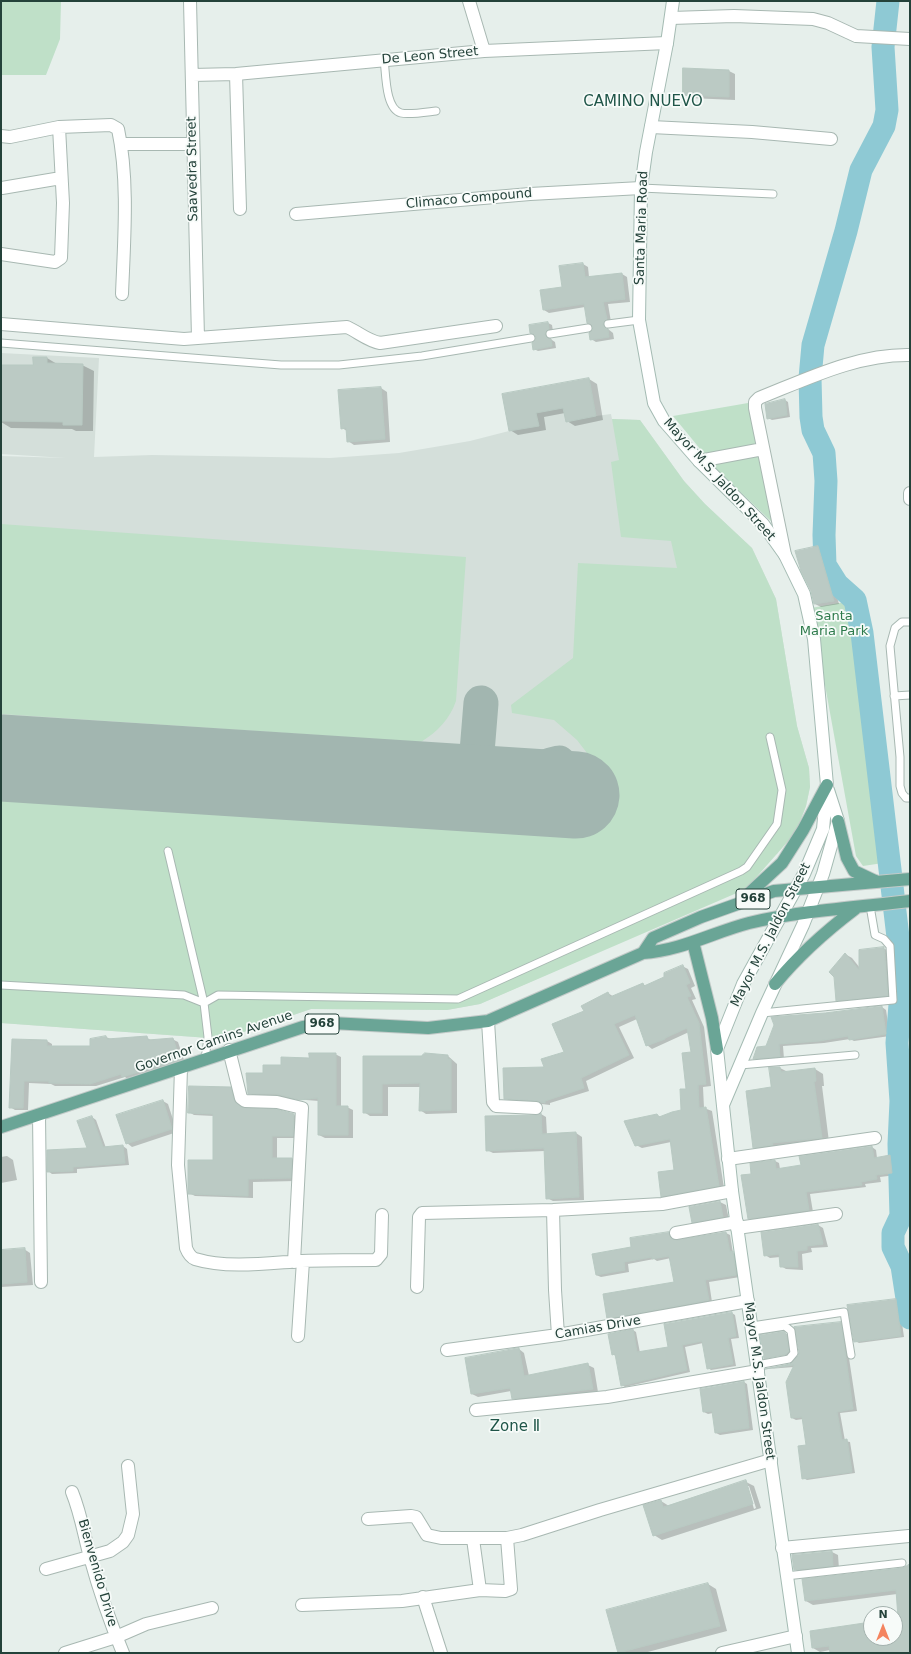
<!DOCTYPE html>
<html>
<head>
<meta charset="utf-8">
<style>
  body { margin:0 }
  #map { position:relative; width:911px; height:1654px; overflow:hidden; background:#e6efeb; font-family:"DejaVu Sans",sans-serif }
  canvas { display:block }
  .frame { position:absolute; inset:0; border:2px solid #24423a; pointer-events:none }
  .north { position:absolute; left:863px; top:1606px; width:40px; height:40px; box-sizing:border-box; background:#f7fbf9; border:1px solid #a3b1ad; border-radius:50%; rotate:0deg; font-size:11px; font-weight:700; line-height:16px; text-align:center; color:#24423a }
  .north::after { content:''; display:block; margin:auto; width:14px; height:18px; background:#f4845f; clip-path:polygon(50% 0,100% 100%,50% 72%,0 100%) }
</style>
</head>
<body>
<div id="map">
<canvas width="911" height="1654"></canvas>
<div class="frame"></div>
<div class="north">N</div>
</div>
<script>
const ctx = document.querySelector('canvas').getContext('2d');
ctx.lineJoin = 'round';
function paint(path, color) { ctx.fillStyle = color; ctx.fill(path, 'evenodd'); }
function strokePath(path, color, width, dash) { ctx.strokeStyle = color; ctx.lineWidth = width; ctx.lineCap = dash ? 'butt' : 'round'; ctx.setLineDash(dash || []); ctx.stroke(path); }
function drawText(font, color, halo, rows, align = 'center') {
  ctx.font = font + ' "DejaVu Sans",sans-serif'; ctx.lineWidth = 3.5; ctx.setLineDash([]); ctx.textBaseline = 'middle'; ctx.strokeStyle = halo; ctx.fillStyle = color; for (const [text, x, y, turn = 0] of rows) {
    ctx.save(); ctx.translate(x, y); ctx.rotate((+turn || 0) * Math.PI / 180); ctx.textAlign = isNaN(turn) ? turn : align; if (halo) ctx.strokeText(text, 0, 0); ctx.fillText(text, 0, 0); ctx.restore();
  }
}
paint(new Path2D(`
  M1,353l98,5 -5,99 58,-2 178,3 69,-5 71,-12 39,-10 -7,-37 87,-16 7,38 15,-2 1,5 28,1 44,61 21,23 47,44 24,51 21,127 12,42 1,19 -4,19 -7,18 -22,30 -101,64 -196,86 -33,6 -136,-1 -88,30 -222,-16v-567l65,2 -65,-4z`), '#d4dfda');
paint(new Path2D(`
  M1,1h60l-1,38 -14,36h-45z
  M748,403l11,43 -53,10 -33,-40z
  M612,419l28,1 44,61 21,23 47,44 24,51 21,127 12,42 1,19 -4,19 -7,18 -9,15 -44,50 -266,115 -33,6 -136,-1 -88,30 -222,-16v-227l578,37 8,-80 -10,-13 -23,-20 -42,-7 -1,-8 62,-47 5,-95 99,5 -6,-27 -50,-4 -10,-75 8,-2z
  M761,454l13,70 -64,-61z
  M1,524l465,33 -10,144c-6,18 -19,31 -35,41l-420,-28z
  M851,601l32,262 -20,3 -7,-10 -45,-248z`), '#bfe0c8');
paint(new Path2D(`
  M729,71l6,3v26l-45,-2 -6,-4z
  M583,264l5,3 1,10 33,-3 5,3 3,25 -22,2 3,18 -3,7 5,4 1,6 -18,3 -5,-3 3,-13 -9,-19 -36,6 -5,-3z
  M548,323l4,2 1,6 -4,3v4l6,4 1,6 -18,3 -4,-2 3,-11 -7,-12z
  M34,358h13l10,6 25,1 12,6 -1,60h-17l-4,-2 -61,-1 -10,-6v-56h33z
  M589,379l8,5 6,36 -28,6 -8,-5 -2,-8 -21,4 2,13 -28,5 -8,-5 -6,-35z
  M381,388l6,4 3,50 -36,3 -6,-4 -1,-10 -5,-3 -3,-37z
  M785,400l3,2 2,15 -18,3 -4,-2z
  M818,548l6,3 15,53 -18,3 -6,-3 -3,-13z
  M885,949l8,5 2,46 -50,5 -8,-5 8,-46 7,4 8,10v-18z
  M682,966l6,3 7,17 -4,2 5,11 -4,1 12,27 7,59 -8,1 1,21 8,3 12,77 -57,11 -5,-3 13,-25 -4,-29 -29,6 -6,-3 21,-30 4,2 21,-6 11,-58 -4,-21 -37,17 -5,-4 -10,-26 -18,8 15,31 -48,23 3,10 -39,12v2l-41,-5 -5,-3 61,-44 21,-41 22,-19 6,4 29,-13 3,2 19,-8z
  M882,1007l4,3 4,26 -36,5 -4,-2 -26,4 -41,3 1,13 -26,2 -4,-3 12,-11 59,-33z
  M106,1037l5,2 35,-2 6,4 20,-2 6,3 7,21 -56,17 -4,-3 -29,9h-41l-4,-2 -22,-1 -1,27h-13l-5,-3 3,-67 34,1 5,3v3h39z
  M335,1054l6,3v50h6l6,3v28h-28l-6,-3v-34l-65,-5 -5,-3 15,-19 18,-8z
  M448,1056l9,8v49l-31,1 -6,-4 1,-23h-33v29h-18l-6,-4v-55z
  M770,1068h10l8,4 27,-3 8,5 1,12h-2l7,56 -67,10 -8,-5 18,-59z
  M230,1088l6,3 3,13 4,4 51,7 5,3 -1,20h-21v21h15l5,3 -1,19 -43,1v16l-58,-2 -6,-3 25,-32v-45l-20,-1 -5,-3z
  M163,1101l5,3 9,28 -45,15 -5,-4z
  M541,1114l5,3 1,18 29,-2 6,4 2,63 -31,1 -6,-3 -2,-47 -52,2 -6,-3z
  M92,1117l4,3 10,28 17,-2 4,3 2,16 -52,4v4l-25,1 -4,-3 40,-22z
  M872,1147l4,3 1,8 12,-2 5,3 2,16 -16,2 1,5 -16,2 1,3 -56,7 3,18 -59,9 -5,-3 4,-44 22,-13 4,2 1,6 22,-3z
  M7,1156l6,4 4,20 -16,3v-26z
  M720,1202l6,3 3,15 -31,5 -5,-3 -3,-15z
  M818,1225l5,3 5,19 -17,1 1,4 -10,2 1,16 -17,-1 -5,-3 -1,-9 -10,1 -5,-3z
  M669,1233l8,8 49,-8 4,2 3,18 4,2 3,22 -31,5 3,20 -100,18 -4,-2 67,-35 -4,-25 -14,3 -3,-2 -26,5 1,8 -28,5 -5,-2 37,-28z
  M24,1249l6,4 3,32 -32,2v-36z
  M896,1300l3,2 5,35 -45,6 -4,-2z
  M732,1313l3,2 4,23 -8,1 5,27 -25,4 -3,-2 -5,-25 -18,4 5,25 -65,15 -3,-2 -6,-29 -4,-2 21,-24 3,2 4,21 29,-6z
  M840,1323l4,2 13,86 -17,2 5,28 5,1 5,31 -48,7 -4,-2 4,-32 -4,-27 -7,1 -4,-2 2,-51 -26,2 23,-4z
  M785,1333l3,2 2,17 -2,3 -23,3z
  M519,1349l5,4 5,23 59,-11 6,3 4,24 -79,10 -6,-4 -2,-7 -33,6 -6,-3 -6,-35z
  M744,1382l3,2 6,46 -33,5 -4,-2 -3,-20 -5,1 -4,-2z
  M746,1482l8,4 7,22 -99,32 -8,-5 7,-34 8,5zM747,1486h2l7,22 -2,1z
  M832,1552l6,3 1,14 -39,4 -5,-4z
  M910,1565v88h-79l-1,-3 -10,2 -7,-4 58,-25v15h24v-18l5,-1 -3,-25 -84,11 -7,-4z
  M708,1584l8,5 11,42 -83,22h-25l-12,-42z`), '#0003');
strokePath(new Path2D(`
  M888,1l-5,46 4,63 -3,16 -23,44 -15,61 -33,114 -3,33 1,39 2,13 11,23 2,28 -2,54 1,30 12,19 18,16 7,33 38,321 2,25 -5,64 4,58 -2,43 2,72 -8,17v14l9,19 8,52`), '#8ec9d4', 23);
strokePath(new Path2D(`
  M474,789l7,-86
  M484,789l67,-24 8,-2c12,12 4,44 -12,50 -4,1 -9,2 -13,2l-33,-25`), '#a2b6b0', 35);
strokePath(new Path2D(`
  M1,758l575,37`), '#a2b6b0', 87);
const building = new Path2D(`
  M683,68l46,2v27l-46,-2z
  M583,263l2,14 37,-4 3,26 -22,3 4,17 -4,6 5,4 1,8 -19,3 -1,-7 3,-3 1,-3 -6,-4 -3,-19 -41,6 -3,-20 22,-3 -3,-21z
  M548,322l1,7 -3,3 -1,3 6,4 1,7 -19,4 -1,-7 4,-5 -1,-3 -5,-2 -1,-8z
  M33,357h14v6l36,1 -1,61h-19v-3l-62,-1v-56h32z
  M589,378l7,38 -30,6 -3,-14 -27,5 3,13 -30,5 -7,-37z
  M381,387l4,52 -38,3 -1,-14 -5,1 -3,-39z
  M785,399l2,16 -20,4 -2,-15z
  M818,546l16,55 -20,3 -3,-13 -10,-20 -6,-20z
  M884,947l4,49 -52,5 -2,-24 -5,-5 16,-19 14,17v-20z
  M683,965l7,18 -4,2 5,11 -4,1 12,26 7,61 -8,1 1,23 7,-1 13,79 -58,11 -3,-25 16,-2 -4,-31 -35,7 -11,-25 33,-7 2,3 13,-5 9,-2 -1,-21h6l-4,-36 9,-1 -4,-24 -22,10v1l-19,7 -11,-31 -21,9 15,31 -48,23 3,10 -39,13v2l-9,-2 -32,-2 -1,-31 41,-1 -3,-8 23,-7 -12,-28 32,-13 -3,-5 27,-14 2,5 33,-14 1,3 20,-9v-4z
  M882,1006l4,28 -37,6 -1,-4 -29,5 -40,3 1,13 -27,2 4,-12 9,-1 8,-21 -3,-8 54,-4z
  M106,1036l1,3 40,-3 1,4 25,-2 7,22 -58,17 -1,-3 -31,10 -41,-1v-2h-25l-1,27h-14l3,-69 35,1v6h43v-7z
  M309,1053h27v53h12v29h-30v-37l-19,2 -22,-6h-29l-2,-21h17v-8h18v-8l28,1z
  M425,1053l23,2v4h3v51l-32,1 1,-28 -38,1v29h-19v-57h58z
  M769,1067h11l1,5 34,-4 1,13 -2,1 8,56 -50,5 1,2 -20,3 -7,-57 25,-4z
  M189,1086l42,1 3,13 7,7 35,2 18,5 -1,22h-21v22h20l-1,20 -43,1v17l-60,-2v-34h25v-46l-25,-1z
  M163,1100l9,29 -46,15 -10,-29z
  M541,1113l1,21 34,-2 3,65 -33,2 -2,-51 -58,3 -1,-35 51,-1z
  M92,1116l11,31 20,-2 2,18 -52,4v4l-26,1v-22l40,-2 -10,-27z
  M872,1146l2,12 16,-3 2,18 -16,2 1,4 -16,3 1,3 -56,7 3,18 -61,9 -7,-44 10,-1 -1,-11 25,-3 1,9 25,-4 -2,-9z
  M720,1201l3,16 -31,6 -3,-16z
  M818,1224l5,20 -16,2v4l-10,1 1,16h-18l-1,-13 -15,2 -3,-24z
  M669,1232l2,6 6,2 49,-8 4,20 3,-1 3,24 -31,5 4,20 -102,19 -4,-25 71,-12 -5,-26 -17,3v-2l-28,5 1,8 -29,5 -4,-21 39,-7 -1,-9z
  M25,1248l2,34 -26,2v-34z
  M896,1299l5,37 -47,6 -7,-37z
  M732,1312l4,24 -8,2 5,26 -26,5 -5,-28 -20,4 5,25 -66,16 -6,-32 -3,1 -4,-21 25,-5 4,23 31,-5 -4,-23z
  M841,1322l12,87 -16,3 5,28 5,-1 5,33 -50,7 -4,-33 8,-1 -4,-28 -11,1 -5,-36 8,-17 -29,4 25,-5 8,-8 1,-4 -5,-25z
  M784,1331l2,3 3,17 -3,3 -22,5 -4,-24z
  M519,1348l5,28 64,-13 5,26 -81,10 -2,-11 -39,6 -6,-36z
  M744,1381l5,47 -34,5 -3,-22 -9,1 -3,-23z
  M746,1480l7,24 -100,32 -10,-31 18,-5 2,7z
  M832,1551l1,15 -39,4 -2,-15z
  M910,1564v89h-80l-1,-7 -17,2 -2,-17 61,-9v16h24v-19l3,-1 -2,-28 -91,11 -3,-22 101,-11z
  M708,1583l12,43 -102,27 -12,-43z`);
paint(building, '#bbcac4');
strokePath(building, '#b8c9c2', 1);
const service = new Path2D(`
  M384,59c2,14 1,50 17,54 8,2 26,-1 35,-2
  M641,188l132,6
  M608,324l31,-4
  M550,334l38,-6
  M1,343l280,22h58l83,-9 109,-18
  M910,622h-8l-7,6 -5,18 10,111v29l2,7 4,5h4
  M894,696l16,-1
  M168,851l36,152 14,-8 240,4 283,-128 6,-4 30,-43 5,-34 -12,-53
  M1,985l183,10 20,8 4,34 -3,22
  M762,1013l131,-13 -3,-54 -6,-7 -9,-4 -5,-29
  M740,1065l115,-10
  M752,1326l92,-14 7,43
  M753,1331l32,-5 6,5 3,22 -5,6 -32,6
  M786,1576l116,-13`);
const minor = new Path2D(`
  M190,1l8,337
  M469,1l15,50
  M671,18l63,-2 79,3 15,4 28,13 54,3
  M236,74l4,135
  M192,75l44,-1 248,-23 183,-8
  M651,127l101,5 79,7
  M1,136l9,1 49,-10 52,-2 7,4c11,51 6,113 4,165
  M122,144h70
  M2,188l59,-10
  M296,214l234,-20 111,-6
  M1,254l54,8 6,-4 2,-55 -4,-76
  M1,324l183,15 163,-12c11,5 21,14 33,16l116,-17
  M699,461l64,-12
  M910,493v6
  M785,555l-30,-147v-6l4,-4c48,-19 98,-44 151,-43
  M488,1021l5,81 3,4 40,2
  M229,1050l12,48 4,3 32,1 25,6 -8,154
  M181,1068l-3,97 8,83c2,5 4,9 9,11 33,10 74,4 107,2 25,-1 49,-1 74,-1l5,-6 1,-39
  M39,1115l2,167
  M728,1159l147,-21
  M553,1210l2,80 3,45
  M737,1228l99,-14
  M676,1233l61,-11
  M417,1287l2,-70 3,-4 131,-3 109,-6 70,-13
  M298,1336l5,-75
  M447,1350l111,-15 190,-34
  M476,1410l131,-13 151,-26
  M72,1492c9,22 12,43 18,65 9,33 20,65 33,96
  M368,1519l43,-3 5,1 11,18 14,3h66
  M473,1539l7,51
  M782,1548l127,-12
  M46,1569l64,-18 13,-9 5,-7 5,-21 -5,-48
  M423,1597l18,56
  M302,1605l100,-4 78,-11 25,1 6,-2 -4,-51 15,-3 78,-25 171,-50
  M65,1653l51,-16 30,-13 66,-16
  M722,1653l74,-17`);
const secondary = new Path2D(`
  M673,1l-6,42 -21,109 -5,36 -2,132 15,83 10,18 35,40 64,63 22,31 19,39 10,45 13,146 -4,44 -19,45 -61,110 -26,65 15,142 66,462
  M723,1105l39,-92 41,-88 20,-51 15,-53 -10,-31`);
const primary = new Path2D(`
  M838,821l9,37 7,13 21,10
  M742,900l40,-37 21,-33 24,-45
  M693,942l19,76 5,31
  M643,953l10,-15 48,-21 73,-26 136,-12
  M775,984c23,-28 51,-53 80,-75
  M1,1127l302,-100 28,-4 97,5 60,-7 155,-68c37,-2 71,-21 106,-30 50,-12 110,-16 161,-22`);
strokePath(service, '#a8b8b2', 9);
strokePath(minor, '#a8b8b2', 14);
strokePath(secondary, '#a4bbb3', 14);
strokePath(primary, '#c2cac8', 14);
strokePath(service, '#fff', 7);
strokePath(minor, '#fff', 12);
strokePath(secondary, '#fff', 12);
strokePath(primary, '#6aa596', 12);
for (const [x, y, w] of [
  [753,899,34],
  [322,1024,34]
]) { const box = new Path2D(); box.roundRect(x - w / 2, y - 10, w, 20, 3); ctx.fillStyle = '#f7fbf9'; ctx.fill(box); strokePath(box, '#24423a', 1); }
drawText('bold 12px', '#24423a', null, [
  ["968",753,899],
  ["968",322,1024]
]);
drawText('13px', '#24423a', '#f7fbf9', [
  ["De Leon Street",430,56,-5],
  ["Saavedra Street",193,169,-91],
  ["Climaco Compound",469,199,-5],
  ["Santa Maria Road",642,228,-88],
  ["Mayor M.S. Jaldon Street",719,480,48],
  ["Mayor M.S. Jaldon Street",771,935,-63],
  ["Governor Camins Avenue",214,1042,-19],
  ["Camias Drive",598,1328,-10],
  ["Mayor M.S. Jaldon Street",759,1381,82],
  ["Bienvenido Drive",97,1573,74]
]);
drawText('13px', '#2d7a4b', '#f7fbf9', [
  ["Santa",834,617],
  ["Maria Park",834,632]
]);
drawText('15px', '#1f5548', '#f7fbf9', [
  ["CAMINO NUEVO",643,102],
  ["Zone Ⅱ",515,1427]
]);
</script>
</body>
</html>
